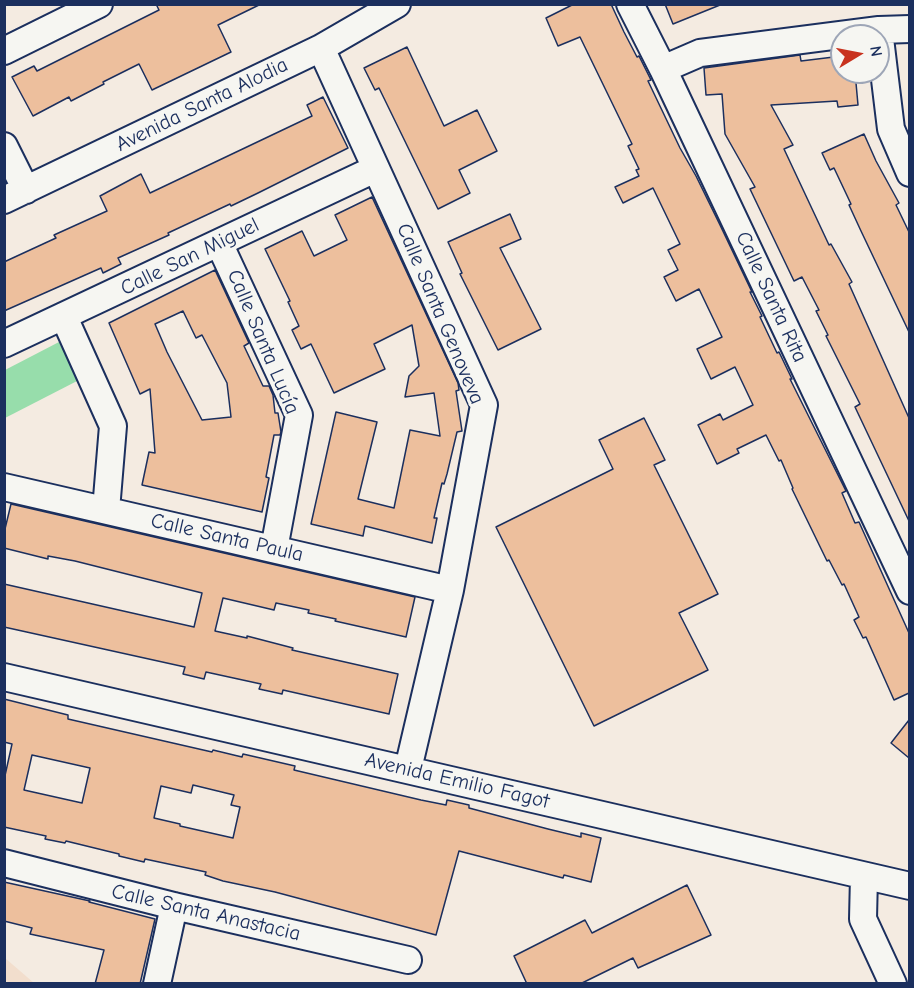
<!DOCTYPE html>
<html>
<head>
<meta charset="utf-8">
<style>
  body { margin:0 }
  #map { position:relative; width:914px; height:988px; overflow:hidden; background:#f4ebe1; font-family:"Comic Neue",sans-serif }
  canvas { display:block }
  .frame { position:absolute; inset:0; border:6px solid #1b2f5e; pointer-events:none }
  .north { position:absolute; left:830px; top:24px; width:60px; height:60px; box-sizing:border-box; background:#f6f6f2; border:2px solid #9ea6b7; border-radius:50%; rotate:80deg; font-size:16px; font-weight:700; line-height:24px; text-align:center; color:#1b2f5e }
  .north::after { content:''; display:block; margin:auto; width:21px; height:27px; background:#c8321e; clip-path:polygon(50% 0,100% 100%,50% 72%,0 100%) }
</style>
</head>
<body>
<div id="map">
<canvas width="914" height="988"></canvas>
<div class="frame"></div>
<div class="north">N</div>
</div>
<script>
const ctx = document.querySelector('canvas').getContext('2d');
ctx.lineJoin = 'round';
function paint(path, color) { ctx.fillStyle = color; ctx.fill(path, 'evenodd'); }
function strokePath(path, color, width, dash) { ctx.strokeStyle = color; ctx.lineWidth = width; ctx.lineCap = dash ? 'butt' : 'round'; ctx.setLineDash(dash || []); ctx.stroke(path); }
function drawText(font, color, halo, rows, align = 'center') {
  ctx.font = font + ' "Comic Neue",sans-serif'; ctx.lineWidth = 6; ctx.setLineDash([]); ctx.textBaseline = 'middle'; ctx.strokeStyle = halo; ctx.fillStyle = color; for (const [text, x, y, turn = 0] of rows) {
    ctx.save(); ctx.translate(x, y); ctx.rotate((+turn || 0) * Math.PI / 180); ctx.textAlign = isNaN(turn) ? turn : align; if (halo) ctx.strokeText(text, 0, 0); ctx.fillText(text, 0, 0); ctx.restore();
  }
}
paint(new Path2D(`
  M4,958h1l29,25h-29z`), '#f2decd');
paint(new Path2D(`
  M59,342l20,38 -74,38v-48z`), '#97ddab');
const building = new Path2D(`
  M156,4h105l-43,21 13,27 -79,38 -13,-26 -36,18 1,2 -33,17 -2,-4 -36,19 -21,-39 22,-11 3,5 122,-61z
  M574,4h37l13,28 13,25 2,-1 12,24 -3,1 32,67 16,28 24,49 32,67h-2l12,24 -2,1 17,36 2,-1 13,27h-2l56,112 -4,2 13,30 4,-1 50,111v60l-15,7 -28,-63 -3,1 -9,-18 5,-3 -15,-33 -2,1 -13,-25 -2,1 -35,-72 1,-1 -12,-28 -2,1 -13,-26 -29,14 2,4 -22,11 -19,-39 22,-11 3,6 30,-15 -18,-38 -24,12 -14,-30 25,-12 -23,-48 -23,12 -12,-24 14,-7 -10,-20 12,-6 -27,-56 -30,15 -8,-16 24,-11 -3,-6 3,-1 -11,-23 4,-2 -52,-107 -22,9 -12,-28z
  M665,4h55v1l-47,19z
  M407,47l37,79 33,-16 20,41 -38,19 11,23 -32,16 -59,-121 -4,2 -11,-22z
  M800,55l1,6 41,-5v16h13l3,33 -20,2 -1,-6 -66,4 22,40 -9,4 45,96 2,-1 21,38 -3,2 60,134v103l-54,-114 5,-3 -34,-68 2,-1 -12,-24 3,-1 -17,-33 -8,4 -44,-92 5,-2 -30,-53 -3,-40 -16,1 -2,-27z
  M323,97l25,51 -90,45 -27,13 -1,-2 -62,29 1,2 -51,23 3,6 -18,9 -2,-5 -97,43v-49l52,-24 -2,-3 53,-24 -7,-15 41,-22 9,19 162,-77 -5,-11z
  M864,134l12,27 23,42 -3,2 13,27v100l-48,-101 -12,-26 2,-1 -17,-36 -4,2 -8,-17z
  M372,197l86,186 1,7 -3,1 6,40 -5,1 -10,42 -3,10 -2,-1 -8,35h3l-5,25 -67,-17 -2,10 -52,-12 25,-112 41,10 -19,77 36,9 16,-78 30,6 -6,-43 -29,4 4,-21 10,-10 -7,-41 -38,19 11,25 -51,24 -23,-49 -10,5 -9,-19 7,-4 -11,-24 2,-1 -25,-52 37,-18 12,25 33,-16 -12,-25z
  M510,214l11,25 -21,9 41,81 -43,21 -38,-76 2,-1 -14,-31z
  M215,270l34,73 -5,3 19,40h6l4,9 2,18h3l3,19 -1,3h-6l-8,42 3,1 -7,34 -120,-27 7,-33 6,1 -5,-64 -10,5 -31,-71zM183,311l13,27 6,-3 25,48 4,34 -29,3 -35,-68 -12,-28z
  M644,418l21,42 -11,5 64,129 -39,19 29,57 -114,56 -98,-199 117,-58 -14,-29z
  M11,504l404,93 -9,40 -71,-16 1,-2 -28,-6 1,-3 -33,-7 -2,7 -51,-12 -8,33 32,7v-2l46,12 -1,2 106,24 -9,40 -106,-24 -1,4 -23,-5 2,-5 -55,-12 -2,7 -21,-5 2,-7 -181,-40v-43l190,43 8,-34 -127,-32 -27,-5v3l-44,-11v-15z
  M4,699l64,16v4l144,33 1,-2 29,7 1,-3 52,12 -1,4 127,30 25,5 1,-5 22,5v3l79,21 33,8v-4l20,5 -10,44 -27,-7 -1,3 -104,-27 -23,84 -161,-43 -52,-11 -18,-6 1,-3 -61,-13 -1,3 -25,-6v-2l-53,-13 -1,2 -20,-4 1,-3 -42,-9v-47l8,-36 -8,-2zM32,755l58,13 -8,35 -58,-13zM193,785l41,10 -3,10 9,2 -7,31 -53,-12v-2l-26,-6 7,-32 30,7z
  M909,720v38l-18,-15z
  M4,882l86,19 -1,1 66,17 -15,65h-45l9,-34 -74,-16 2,-6 -28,-7z
  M687,885l24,50 -73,33 -5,-10 -53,26h-53l-13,-28 71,-36 7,13z`);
paint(building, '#edbf9d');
strokePath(building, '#1b2f5e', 1.5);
const minor = new Path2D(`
  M630,4l33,65 247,522
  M879,30l12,99 19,44
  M321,48l163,357 -34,185 -42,179
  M4,51l95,-47
  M663,69l37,-16 179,-23 31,-1
  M4,146l22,44
  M4,200l317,-152 76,-44
  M219,243l80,172 -25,134
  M64,317l49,109 -7,84
  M4,344l371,-175
  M4,487l446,103
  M4,677l906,209
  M4,863l170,43 234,54
  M864,876l-1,43 30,65
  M157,984l17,-78`);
strokePath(minor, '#1b2f5e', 30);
strokePath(minor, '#f6f6f2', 26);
drawText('21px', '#1b2f5e', '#f6f6f2', [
  ["Avenida Santa Alodia",202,105,-26],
  ["Calle San Miguel",190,257,-26],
  ["Calle Santa Rita",771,297,65],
  ["Calle Santa Genoveva",440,314,67],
  ["Calle Santa Lucía",263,342,67],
  ["Calle Santa Paula",227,538,13],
  ["Avenida Emilio Fagot",457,781,13],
  ["Calle Santa Anastacia",206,913,13]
]);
</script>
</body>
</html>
